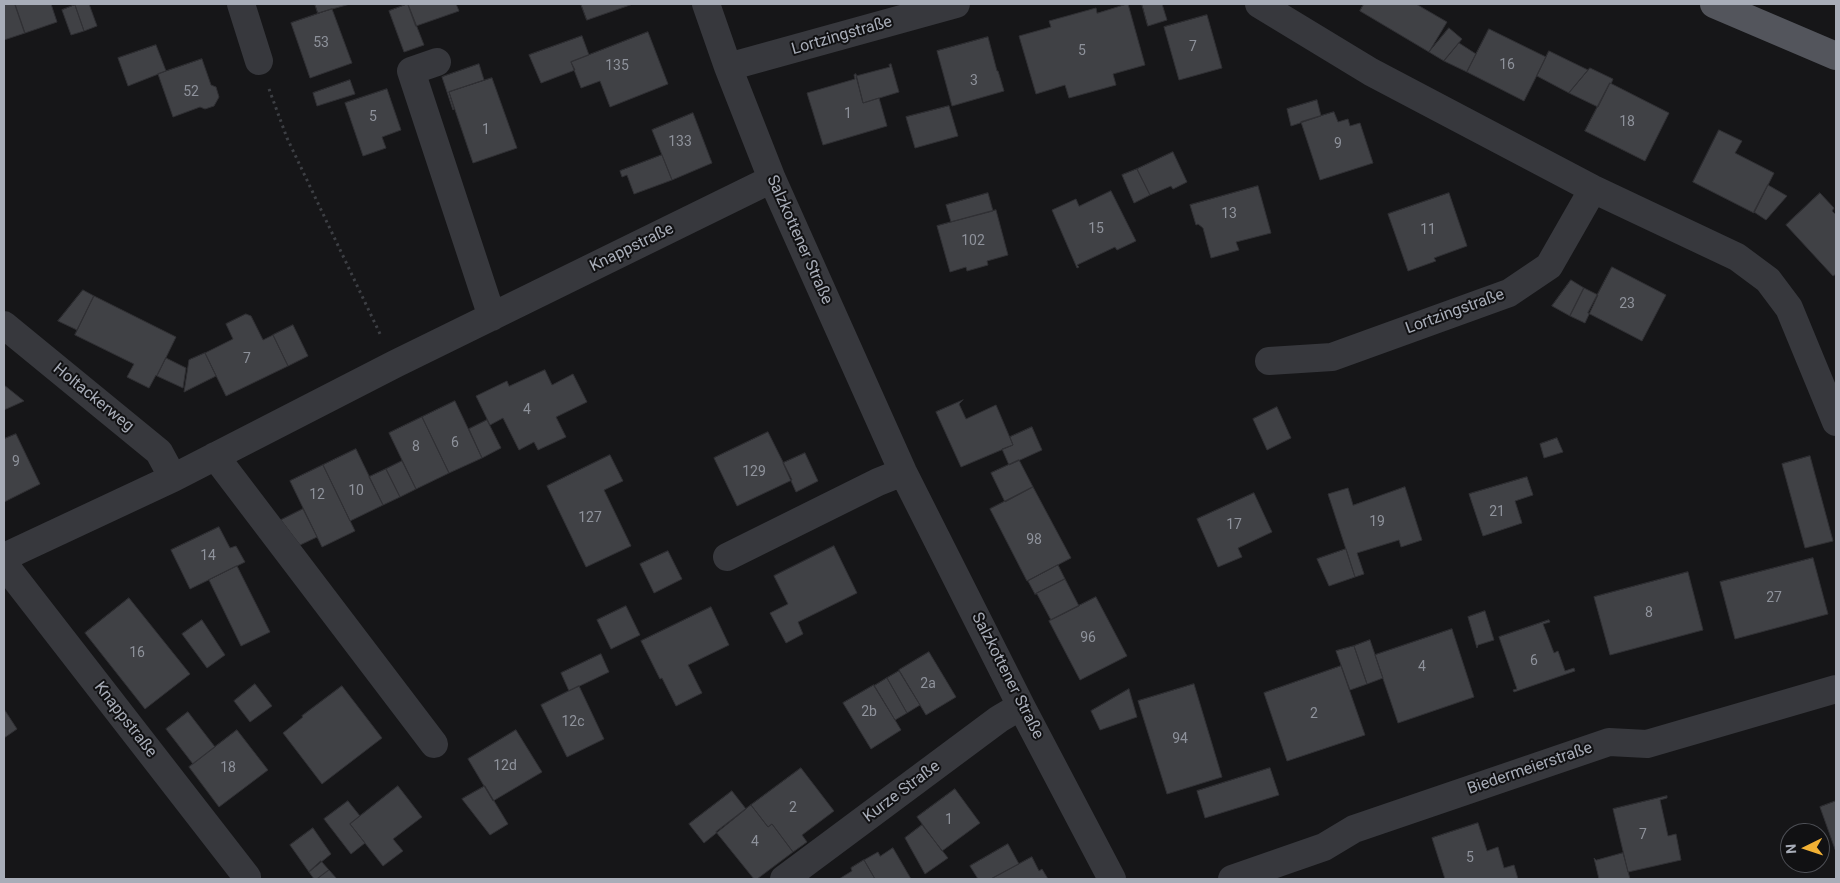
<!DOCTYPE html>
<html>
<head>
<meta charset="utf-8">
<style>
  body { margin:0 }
  #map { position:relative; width:1840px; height:883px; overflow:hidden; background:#161618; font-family:Roboto,sans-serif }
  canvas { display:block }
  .frame { position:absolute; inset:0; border:5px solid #a8adb8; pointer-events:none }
  .north { position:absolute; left:1780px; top:823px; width:50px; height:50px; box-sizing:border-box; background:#111113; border:1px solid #4d4f55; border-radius:50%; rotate:266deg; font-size:14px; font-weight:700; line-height:20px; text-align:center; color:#a8adb8 }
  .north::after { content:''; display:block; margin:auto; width:18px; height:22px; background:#f2b134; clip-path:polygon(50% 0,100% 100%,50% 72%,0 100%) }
</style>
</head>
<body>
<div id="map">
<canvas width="1840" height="883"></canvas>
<div class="frame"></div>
<div class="north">N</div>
</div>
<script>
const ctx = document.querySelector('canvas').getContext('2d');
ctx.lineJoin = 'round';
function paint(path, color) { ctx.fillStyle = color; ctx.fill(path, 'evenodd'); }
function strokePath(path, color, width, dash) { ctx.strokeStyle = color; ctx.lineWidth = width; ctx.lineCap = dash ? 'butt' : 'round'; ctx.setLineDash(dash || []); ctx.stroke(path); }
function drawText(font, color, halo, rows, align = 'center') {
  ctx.font = font + ' Roboto,sans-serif'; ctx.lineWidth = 4; ctx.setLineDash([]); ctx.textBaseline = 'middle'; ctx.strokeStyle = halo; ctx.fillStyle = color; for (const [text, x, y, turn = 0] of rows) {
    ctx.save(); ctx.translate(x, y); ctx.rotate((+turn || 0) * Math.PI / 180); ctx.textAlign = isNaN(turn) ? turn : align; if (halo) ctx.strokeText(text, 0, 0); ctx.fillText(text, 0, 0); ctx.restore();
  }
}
const building = new Path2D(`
  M4,4h11l10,29 -21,7z
  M15,4h36l6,18 -32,11z
  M79,4h10l8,22 -13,5 -9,-26z
  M315,4h35l-32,9z
  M408,4h48l3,7 -43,15z
  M408,4l16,41 -20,7 -15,-41z
  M581,4h52l-46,16z
  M1128,4l17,61 -32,9 3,11 -47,13 -4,-13 -29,9 -17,-58 32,-9 -2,-6 47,-13 1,5z
  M1142,4h20l5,16 -19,6z
  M1364,4h52l31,18 -18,30 -69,-41z
  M75,5l9,26 -13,4 -9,-25z
  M332,9l20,54 -42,15 -19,-55z
  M1207,15l15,53 -43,12 -15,-53z
  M1449,28l13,11 -18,22 -15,-9z
  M1489,29l57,28 -22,44 -57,-29z
  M648,32l20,52 -58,23 -10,-26 -19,7 -10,-26z
  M582,36l7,19 -18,7 4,8 -34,13 -12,-28z
  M988,37l9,34h1l6,20 -52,15 -15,-55z
  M1459,43l17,11 -9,18 -23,-11z
  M156,45l10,26 -38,15 -10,-28z
  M1549,51l39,19 -19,23 -32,-17z
  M202,59l9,26 5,2 3,10 -5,9 -9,3 -5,-2 -27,10 -15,-43z
  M479,64l5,16 -35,12 5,17 -1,1 -11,-33z
  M891,64l8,28 -36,11 -7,-27 34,-9 -1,-2z
  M1590,68l23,11 -2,5 -1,-1 -12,24 -29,-14z
  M856,74l7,29 16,-5 8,28 -64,19 -16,-52 48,-14 -1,-4z
  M492,78l25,70 -44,15 -24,-71z
  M350,80l5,14 -38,12 -4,-13z
  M1610,83l59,30 -24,48 -60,-30z
  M387,89l14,41 -19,7 4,11 -23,8 -18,-53z
  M1317,100l4,16 -30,10 -4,-17z
  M949,106l9,30 -43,12 -9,-31z
  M1334,112l4,10 10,-3 2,7 10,-3 13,40 -53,17 -19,-58z
  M693,113l19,50 -40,17 -20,-50z
  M1719,130l23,11 -7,12 39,20 -20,40 -61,-31z
  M1173,152l14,30 -14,7 -2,-3 -21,9 -13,-26z
  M662,155l10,25 -38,14 -7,-19 -5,2 -2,-6z
  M1137,169l13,26 -16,8 -12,-28z
  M1768,185l19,11 -21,24 -12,-8z
  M1258,186l13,47 -35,9 3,8 -28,8 -8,-30 -5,-4 -2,1 -6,-20z
  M1111,191l25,50 -19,9 -2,-3 -38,18 2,2 -2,1 -25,-58 24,-11 3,7z
  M988,193l5,18 -42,11 -5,-17z
  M1449,193l18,53 -33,12 2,3 -28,10 -20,-57z
  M1820,193l14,15 -2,3 4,4v59l-3,2 -47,-51z
  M996,210l12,45 -21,6 1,4 -21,6 -1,-4 -16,5 -13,-46z
  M1612,267l54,28 -24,46 -54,-28z
  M1571,280l13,8 -14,28 -18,-10z
  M1584,288l14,7 -13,28 -15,-7z
  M83,290l11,6 -17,34 -19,-9z
  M94,296l82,41 -19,39 -1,-1 -7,13 -22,-11 7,-13 -59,-29z
  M246,314l5,2 12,24 10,-5 15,31 -62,30 -21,-43 28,-14 -7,-15z
  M293,325l15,31 -20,10 -15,-31z
  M205,353l11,23 -32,16 5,-32z
  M166,358l20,10 -3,20 -26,-12z
  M545,370l7,15 21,-11 14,28 -31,15 10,20 -28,13 -4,-8 -15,8 -16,-32 -13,7 -14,-29 31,-15 2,5z
  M4,385l20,16 -20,9z
  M963,400l-4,4 7,15 30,-14 17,40 -52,22 -25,-55z
  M455,401l27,57 -33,15 -27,-56z
  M1277,407l14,31 -24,12 -14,-31z
  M422,417l27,56 -33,16 -27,-56z
  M487,420l14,28 -19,10 -13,-29z
  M1032,427l10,23 -33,15 -7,-16 11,-4 -3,-8z
  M768,432l24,48 -55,26 -23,-48z
  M16,434l24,50 -36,18v-63z
  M1557,438l6,14 -19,6 -4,-14z
  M356,449l27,56 -33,16 -27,-56z
  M805,453l13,28 -22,11 -13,-29z
  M610,455l13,26 -19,9 27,56 -45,21 -39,-81z
  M1810,456l23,85 -28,7 -23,-84z
  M1019,460l14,27 -28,15 -14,-29z
  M402,461l14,28 -16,8 -14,-28z
  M323,465l32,66 -33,16 -32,-66z
  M386,469l14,28 -17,8 -14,-28z
  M1527,477l6,18 -18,6 7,22 -39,13 -14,-42z
  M1033,487l38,71 -44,23 -37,-72z
  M1405,487l17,53 -21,7 -2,-7 -42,13 7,21 -9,3 -27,-83 20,-6 5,17z
  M1254,493l18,39 -34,16 4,9 -24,10 -21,-48z
  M303,509l14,28 -17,8 -19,-25z
  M219,527l11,21 6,-2 9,16 -55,27 -19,-39z
  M834,546l23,47 -59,29 5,12 -17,9 -16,-30 18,-9 -14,-28z
  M1346,549l9,28 -26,9 -12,-27z
  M668,551l14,28 -28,14 -14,-29z
  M1813,558l15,56 -93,25 -15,-57z
  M1058,565l7,14 -30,15 -7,-13z
  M237,566l33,66 -29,14 -32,-66z
  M1688,572l15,58 -93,25 -16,-58z
  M1065,579l14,27 -28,14 -14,-26h-2z
  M1096,597l31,59 -47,24 -31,-59z
  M129,598l61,76 -45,35 -60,-76z
  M626,606l14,29 -29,14 -14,-29z
  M711,607l18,38 -41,20 14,28 -26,13 -14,-28 -2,1 -19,-38z
  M1485,611l9,29 -16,5 -1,3 -9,-31z
  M202,620l23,35 -18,13 -25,-34z
  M1549,620l1,2 -7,2 11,29 4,-2 7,20 9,-3 1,3 -61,21 -1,-2 4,-1 -18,-52z
  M1452,629l22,68 -76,26 -23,-68z
  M1370,640l13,38 -16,6 -13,-38z
  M1354,646l13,38 -17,6 -14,-39z
  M929,652l27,45 -30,18 -27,-45z
  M601,654l8,18 -40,19 -8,-18z
  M1341,666l24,69 -78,26 -23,-68z
  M899,671l21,34 -13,8 -20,-35z
  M887,678l20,35 -12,7 -21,-34z
  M255,684l17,22 -22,16 -16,-21z
  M1194,684l28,93 -55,17 -29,-93z
  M874,685l27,45 -30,19 -28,-46z
  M342,686l40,52 -60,46 -39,-51 20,-16 -1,-1z
  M579,686l25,53 -37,18 -26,-52z
  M1129,689l8,28 -37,13 -9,-19z
  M4,709l13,20 -13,9z
  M188,712l27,35 -22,17 -27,-35z
  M237,730l31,40 -49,37 -30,-40z
  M516,730l26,42 -49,29 -25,-42z
  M801,768l33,43 -32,24 5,7 -14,10 -21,-28 -4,3 -17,-22z
  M1270,768l9,27 -74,23 -8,-27z
  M398,786l24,31 -29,22 10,12 -20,15 -33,-42z
  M485,786l23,38 -18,11 -28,-36z
  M955,789l25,34 -38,28 -25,-34z
  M732,791l14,18 -42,34 -15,-19z
  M1667,796v2l-7,2 8,36 8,-2 5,26 -53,12 -15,-63z
  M348,801l12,15 -10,8 15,19 -14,11 -27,-35z
  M1836,801v51l-16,-45z
  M751,805l17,22 4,-3 21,28 -36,27h-3l-38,-47z
  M1478,823l9,28 11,-4 6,21 10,-3 4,14h-73l-13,-41z
  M922,825l26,33 -23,16 -20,-36z
  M313,828l18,26 -22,18 -19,-27z
  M1008,844l11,20 -28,15h-13l-8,-13z
  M893,848l18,31h-36l-11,-19 14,-8 2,4z
  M1623,853l7,26h-31l-5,-21 2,2z
  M1032,857l7,14 3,-2 6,10h-57z
  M864,860l11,19h-36l13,-8 -1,-3z
  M321,861l8,9 -12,9h-3l-5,-7z
  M329,870l8,9h-20z`);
paint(building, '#404145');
strokePath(building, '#303034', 1);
strokePath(new Path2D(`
  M269,89l18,49 94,198`), '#3d3f44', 3, [2.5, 4]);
strokePath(new Path2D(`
  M241,4l18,57
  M706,4l22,63 44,112 131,293 118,234 91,173
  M1259,4l112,68 222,117 144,68 31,23 21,28 47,114
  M437,62l-26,9 81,246
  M728,67l228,-63
  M4,325l155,127 14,26
  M1269,361l63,-4 177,-64 40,-27 44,-77
  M215,456l219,288
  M4,557l169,-79 222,-114 377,-185
  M727,557l151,-75 25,-10
  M4,564l243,313
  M784,879l215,-160 22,-13
  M1232,879l92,-32 30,-18 255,-87 38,2 189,-55`), '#37383d', 28);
strokePath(new Path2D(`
  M1714,4l122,52`), '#53555c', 28);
drawText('14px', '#8e929b', null, [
  ["53",321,43],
  ["7",1193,47],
  ["5",1082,51],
  ["16",1507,65],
  ["135",617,66],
  ["3",974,81],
  ["52",191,92],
  ["1",848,114],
  ["5",373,117],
  ["18",1627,122],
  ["1",486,130],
  ["133",680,142],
  ["9",1338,144],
  ["13",1229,214],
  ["15",1096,229],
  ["11",1428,230],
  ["102",973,241],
  ["23",1627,304],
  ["7",247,359],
  ["4",527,410],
  ["6",455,443],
  ["8",416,447],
  ["9",16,462],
  ["129",754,472],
  ["10",356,491],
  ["12",317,495],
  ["21",1497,512],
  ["127",590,518],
  ["19",1377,522],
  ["17",1234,525],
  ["98",1034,540],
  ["14",208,556],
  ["27",1774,598],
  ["8",1649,613],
  ["96",1088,638],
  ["16",137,653],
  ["6",1534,661],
  ["4",1422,667],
  ["2a",928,684],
  ["2b",869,712],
  ["2",1314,714],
  ["12c",573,722],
  ["94",1180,739],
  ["12d",505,766],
  ["18",228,768],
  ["2",793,808],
  ["1",949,820],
  ["7",1643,835],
  ["4",755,842],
  ["5",1470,858]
]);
drawText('16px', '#a8adb8', '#111113', [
  ["Lortzingstraße",842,36,-16],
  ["Salzkottener Straße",799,240,66],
  ["Knappstraße",632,248,-26],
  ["Lortzingstraße",1455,312,-20],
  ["Holtackerweg",93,398,39],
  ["Salzkottener Straße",1007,676,63],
  ["Knappstraße",125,720,52],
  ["Biedermeierstraße",1530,769,-19],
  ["Kurze Straße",902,792,-37]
]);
</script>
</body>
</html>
